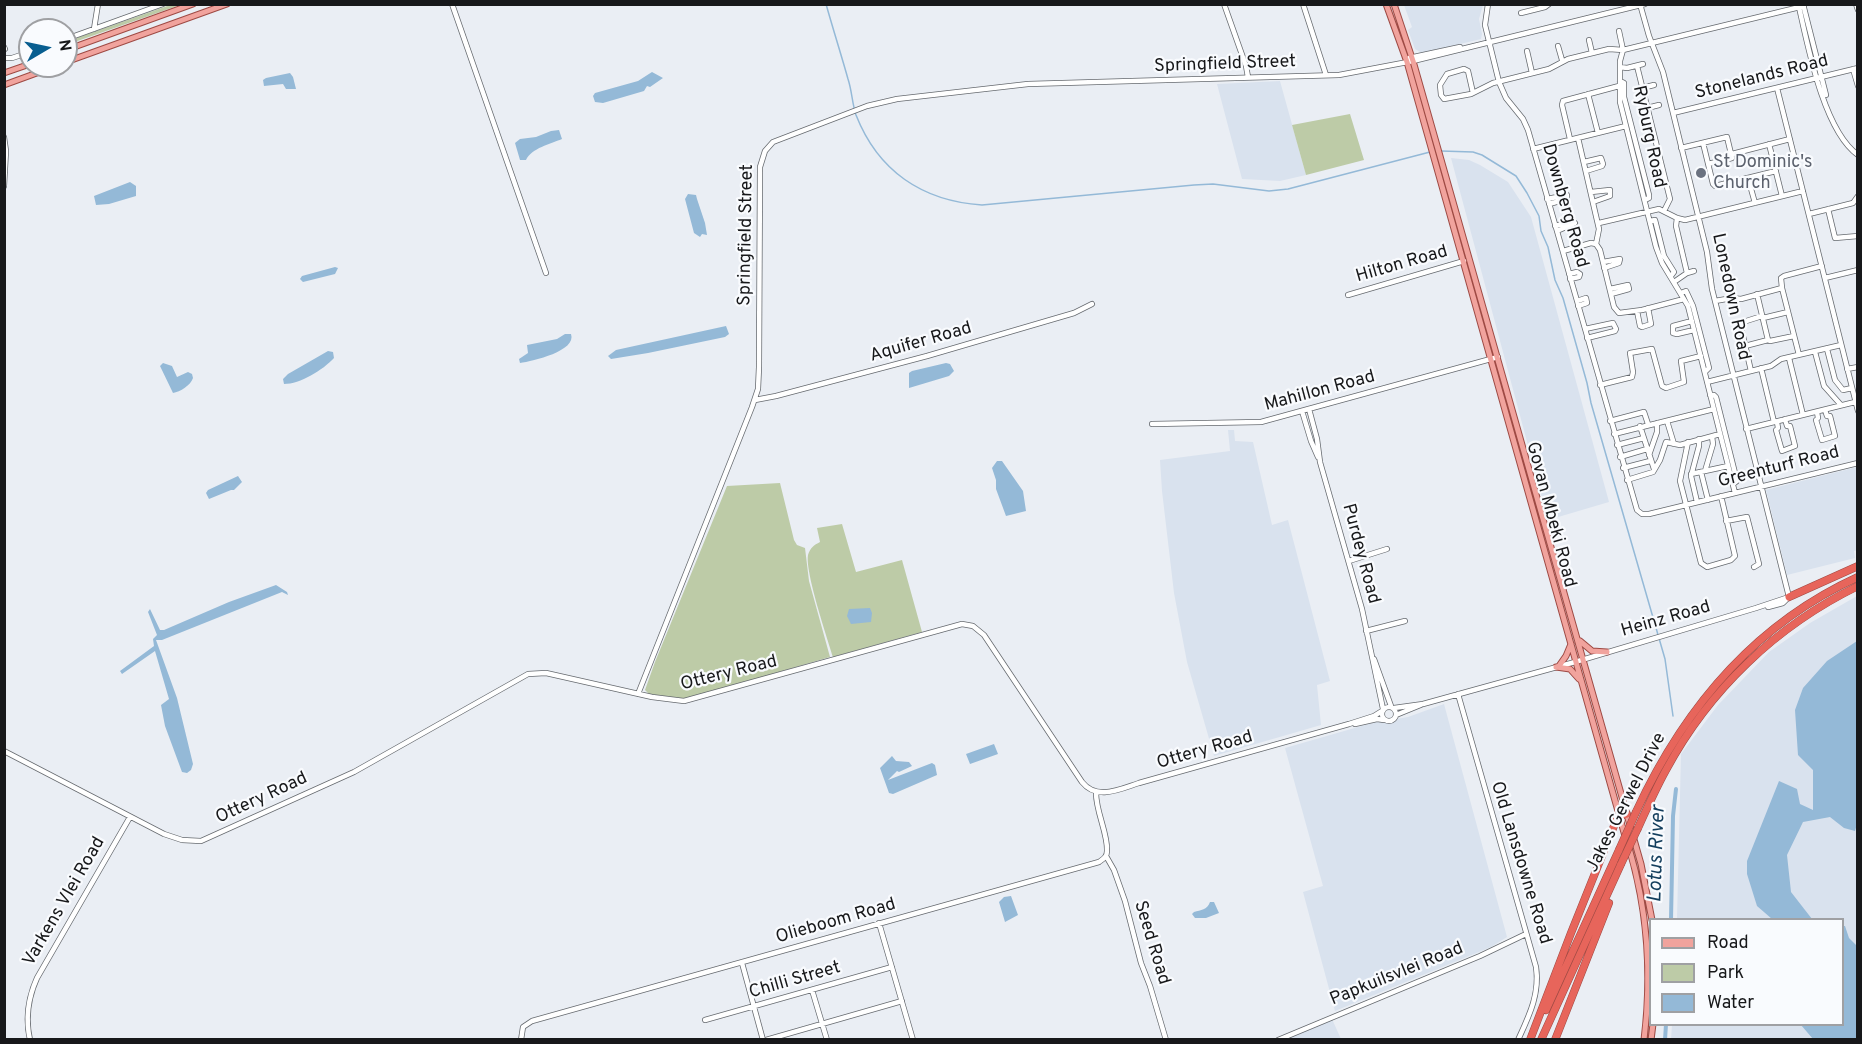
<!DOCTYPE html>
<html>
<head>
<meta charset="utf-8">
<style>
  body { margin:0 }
  #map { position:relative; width:1862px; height:1044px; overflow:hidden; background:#eaeef4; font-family:Overpass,sans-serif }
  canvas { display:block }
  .frame { position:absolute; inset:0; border:6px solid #17181a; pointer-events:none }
  .legend { position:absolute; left:1649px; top:918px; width:195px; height:108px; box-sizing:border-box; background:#f9fbfe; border:2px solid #9fa0a3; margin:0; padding:8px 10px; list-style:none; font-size:18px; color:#17181a }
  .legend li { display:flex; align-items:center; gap:12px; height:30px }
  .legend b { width:30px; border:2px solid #9fa0a3 }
  .north { position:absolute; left:18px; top:18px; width:60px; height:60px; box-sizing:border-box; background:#f9fbfe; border:2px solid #9fa0a3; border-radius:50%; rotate:81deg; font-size:16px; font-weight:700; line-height:24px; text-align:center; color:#17181a }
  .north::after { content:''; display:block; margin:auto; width:21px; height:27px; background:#085e90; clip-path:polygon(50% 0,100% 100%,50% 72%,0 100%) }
</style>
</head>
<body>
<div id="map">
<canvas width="1862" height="1044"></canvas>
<div class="frame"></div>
<ul class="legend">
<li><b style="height:8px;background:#f1a39d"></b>Road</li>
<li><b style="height:16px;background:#bdcba7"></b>Park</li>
<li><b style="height:16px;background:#94b9d7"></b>Water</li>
</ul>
<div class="north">N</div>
</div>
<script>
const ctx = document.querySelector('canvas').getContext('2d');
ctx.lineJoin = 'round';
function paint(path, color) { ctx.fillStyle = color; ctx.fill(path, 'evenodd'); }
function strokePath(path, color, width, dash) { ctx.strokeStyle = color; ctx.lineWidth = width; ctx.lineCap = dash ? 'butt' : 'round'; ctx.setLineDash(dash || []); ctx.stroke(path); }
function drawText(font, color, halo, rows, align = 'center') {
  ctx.font = font + ' Overpass,sans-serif'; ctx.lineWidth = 4.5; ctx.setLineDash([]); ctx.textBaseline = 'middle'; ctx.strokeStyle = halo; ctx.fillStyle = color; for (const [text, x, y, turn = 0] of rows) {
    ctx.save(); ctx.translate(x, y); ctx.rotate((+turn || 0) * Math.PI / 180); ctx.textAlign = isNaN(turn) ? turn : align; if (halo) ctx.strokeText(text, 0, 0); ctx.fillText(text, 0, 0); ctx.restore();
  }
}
paint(new Path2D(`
  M1404,5h79l-4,14 3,15 -1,5 -59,14 -7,-4 -7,-19 4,-3z
  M1280,81l26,94 -26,6 -38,-2 -25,-95z
  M1451,158l18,2 11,5 28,17 23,35 78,285 -61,18z
  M1228,430h6l1,11 18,1 19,83 16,-5 42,161 -13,4 4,40 -107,31 -27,-94 -13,-69 -12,-102 -2,-31 70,-9z
  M1857,467l1,83 -4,1 1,7 -68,17 -21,-85z
  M1857,596v443l-186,1 1,-15 170,-1v-104l-165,-1 4,-165 37,-49 51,-53 41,-29z
  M1444,704l63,233 -16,10 -156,64 -32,-119 20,-6 -38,-138 87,-25 36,-6z
  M1332,1019l9,20 -58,1z`), '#d9e2ee');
paint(new Path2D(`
  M170,5h10l-114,40v-3l2,-1z
  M1350,114l14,46 -58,15 -14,-50z
  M780,483l14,57 3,5 8,3 4,33 21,76 -136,40 -12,2 -33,-5 -4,-4 10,-28 72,-176z
  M842,524l14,48 46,-12 20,72 -89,25c-6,-20 -28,-85 -25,-102 2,-7 6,-10 12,-13l-3,-14z`), '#bdcba7');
paint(new Path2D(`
  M652,72l11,6 -13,9 -3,-1 -3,5 -41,12 -8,-1 -2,-6 2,-3 43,-12z
  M290,73l3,4 3,12h-10l-3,-5 -19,2 -1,-6 3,-2z
  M559,130l3,9c-12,5 -30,9 -36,21h-6l-5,-17 5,-4 16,-2 15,-6z
  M130,182l6,4v10l-27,8 -13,1 -2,-9z
  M688,194l8,1 1,4 8,24 2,12 -5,-1 -2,3 -6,-4 -9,-34z
  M335,267l3,1 -3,6 -32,8 -3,-3 2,-3z
  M726,326l3,8 -4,3 -77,16 -37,6 -3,-3 8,-6z
  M565,334h6c6,17 -38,27 -51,29l-1,-4 9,-6 -1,-8 30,-6z
  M328,351l5,1 1,6c-11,12 -34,26 -50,26l-1,-5 5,-5z
  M163,363l9,3 5,11 11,-5 4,2 1,4c-2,7 -13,14 -20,15l-13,-27z
  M946,363l4,1 4,7 -5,5 -40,12v-15l3,-2z
  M997,461h5l21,30 3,20 -20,5 -10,-27v-9l-4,-12z
  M238,476l4,6 -8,8h-3l-22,9 -3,-6 2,-3z
  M276,585l11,7 1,3 -6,-3 -120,48h-6l21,58 16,66 -2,6 -4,3 -5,-1 -17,-46 -4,-21 8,-6 -14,-48 -33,23 -2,-3 34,-25 -1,-7 4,-4 -9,-23 2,-3 10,21h4l65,-28z
  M870,608l2,5 -1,9 -20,2 -4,-8 2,-7z
  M1857,641l1,180 -3,10 -11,-3 -14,-11 -27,5 -16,33 4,37 21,27h-40l-15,-13 -10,-32v-13l32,-80 18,8 3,15 13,6v-40l-15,-15 -3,-45 8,-22 24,-27z
  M994,744l4,10 -28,10 -4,-10z
  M892,756l4,5 13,1 3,4 -13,6 -2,-1 -9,9 44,-17 3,2 2,10 -44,19 -4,-1 -9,-25z
  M1011,896l7,19 -13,7 -6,-20 5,-5z
  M1210,902h4l5,11 -13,5h-11l-3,-4 2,-2c7,-2 13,-2 16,-10z
  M1843,926h2l4,12 8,8v93h-44l-12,-14 41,-1z`), '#94b9d7');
strokePath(new Path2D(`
  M826,4c7,25 15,50 22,75 4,12 4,24 8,36 22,56 66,86 126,90l212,-20 19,-1 56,7 19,-2 142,-37
  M1441,151l32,1 9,3 34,21 11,17 12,23 2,15 7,16 7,33 8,18 24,85 4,20 74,256 8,57`), '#94b9d7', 1.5);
strokePath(new Path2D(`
  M1671,920l2,-104 3,-27
  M1665,1040l1,-16`), '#94b9d7', 4);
const minor = new Path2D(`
  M452,4l94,269
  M1224,4l22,62 2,11
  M1303,4l23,71
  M1488,4l-3,21 14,57 7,16 17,21 5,11 109,380 5,4h7l209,-51
  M1640,4l9,32 14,36 44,180 5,37 77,308
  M1803,4l23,91
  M1856,4l2,6
  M1799,7c9,40 25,124 59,148
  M1521,13l24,-6 4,-3
  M94,29l4,-25
  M1619,31l4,19 -3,11v41l36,145 6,16 26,43 47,187
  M66,39l97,-35
  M1589,40l3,13
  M1558,46l4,14
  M4,47l1,2
  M1527,51l5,22
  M4,58h8l18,-6
  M1409,58l51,-11
  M1637,66l33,133 -6,12
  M1620,67l7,1 16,-4
  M1853,69l5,17
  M1620,81l4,2v14l25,98v3l-4,2
  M1642,88l12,-3
  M1777,88l81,323
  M1473,93l-5,-22 -4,-2 -17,5 -7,11 1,10 3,4 27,-5 22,-11 56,-14 19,-10 41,-10 14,1 181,-44
  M1588,94l10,39
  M1647,108l12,-3
  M1673,113l185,-45
  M4,137l2,14 -2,35
  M1570,139l-8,-34 1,-4 56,-15
  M1703,143l10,41 2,2 61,-15
  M1769,144l13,52
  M1681,148l46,-11 5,21 -24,6
  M1533,149l93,-23
  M1732,154l58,-15
  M1584,162l17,-4 2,6 -1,2 -16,5
  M1748,178l7,25
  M1591,192l19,-2v6l-17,6
  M1547,199l20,-4v4l-18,5
  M1828,209l7,29 23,-2
  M1809,214l44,-11 5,-7
  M1677,218l-1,8 11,47
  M1650,221l5,-1 9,36 10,16 -3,4
  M1599,223l60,-14 18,9 8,2 118,-29
  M1555,226l18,-5 2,2 -18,8
  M1596,244l4,6 14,57 5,6 23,-3 42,-11
  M1563,251l28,-8 5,1 3,-15 -21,-91
  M1603,262l17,-3 -1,4 -15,5
  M1569,274l8,-2 3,2 -1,3 -9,2
  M1825,278l33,-8
  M1674,282l13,-9 7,-2
  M1782,288l17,67
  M1610,289l18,-4 1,4 -18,5
  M1681,293l5,-2 7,15 16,62 -4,4
  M1757,294l11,46 2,1 24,-5
  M1348,295l116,-34
  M1577,301l9,-3 1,5 -9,3
  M1715,301l17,-3 9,1 41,-11 -1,-10 3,-2 38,-10
  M1637,311l3,15 2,1 9,-3 -3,-16
  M1763,318l25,-6
  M1692,321l-19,5v7l4,1 17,-4
  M1585,329l28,-6 3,6 -1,2 -28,7
  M1745,346l23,-6
  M1827,349l8,31 8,10 9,-2
  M1815,352l9,34 17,19
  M1789,358l14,57
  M1761,368l13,54
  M1847,369l11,-2
  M1751,371l-11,-48 22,-7
  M1707,382l64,-16 10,-7 60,-14
  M1600,385l32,-8 1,-5 -3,-19 22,-4 10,37 4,2 18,-6 -3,-21 20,-5
  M1710,395h4l2,2 21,84 -4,3
  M755,400l21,-4 151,-40 147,-43 18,-9
  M1309,409l8,30 3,23 42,147 21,100
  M1302,411l9,30 7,16
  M1817,412l1,6 -2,2 6,20 13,-4 -5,-20h-3l-2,-6
  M1610,421l34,-9 4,12
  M1667,421l7,23
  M1777,422l1,6 -2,2 6,21 13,-5 -5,-20h-3l-2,-7
  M1152,424l109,-2 237,-65
  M1640,426l14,43
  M1746,429l109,-27
  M1614,434l100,-25
  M1688,442l-8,39 21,82 6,4 24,-7 4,-4 -14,-60
  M1617,445l27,-7
  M1649,455l8,-23v-9
  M1620,457l27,-8
  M1623,468l27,-7
  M1705,471l8,-27 -1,-8
  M1701,472l7,28
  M1691,474l37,-8
  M1627,480l26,-8 7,-12 6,-18 14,3 40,-11
  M1697,502l-6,-26 8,-30v-7
  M1726,521l21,-4 12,47 -5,3
  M1349,561l38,-12
  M1768,607l15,-4 6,-6
  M1366,631l39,-10
  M1374,659l17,47
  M638,694l114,-287 6,-18 1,-22 1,-200 5,-16 8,-9 94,-36 30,-7 131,-15 311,-9 74,-14 232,-57
  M1458,694l78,273c4,27 -7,49 -18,73
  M1382 714a7 7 0 1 1 14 0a7 7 0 1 1-14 0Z
  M1394,708l29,-4 152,-42 181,-54 33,-11
  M1396,715l27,-11
  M1355,724l22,-5 7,1
  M4,751l160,83 18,6 19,1 153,-69 174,-98 18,-1 106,24 32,4 278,-77 11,2 11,9 98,147c15,19 38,7 57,1l210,-59 25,-8 8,-5
  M1106,856l8,14 11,31 16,62 9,23 16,54
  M879,923l34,117
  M742,963l21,77
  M812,990l15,50
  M705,1020l187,-53
  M30,1040c-5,-22 -2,-42 7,-62l93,-161
  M521,1040l2,-13 9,-6 567,-159c4,-3 8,-5 8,-11 1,-17 -11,-39 -11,-58
  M766,1040l136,-39
  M1278,1040l202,-84 46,-22`);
const major = new Path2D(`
  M1386,4l21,58 218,774
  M1394,4l19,57 228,803 11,56
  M66,50l127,-46
  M66,62l161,-58
  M4,73l26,-9
  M4,85l52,-19
  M1580,641l12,10 15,1
  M1559,666l7,-10 5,-12
  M1556,667l14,2 9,10
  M1629,848c19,63 23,126 15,192
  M1651,1040l2,-16`);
const highway = new Path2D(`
  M1789,597l69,-31
  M1636,812c47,-102 117,-187 222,-235
  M1638,828c9,-20 18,-40 28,-58 43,-80 110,-144 192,-184
  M1546,1010l73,-160
  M1530,1040l41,-107 45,-112 3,-5 8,-2
  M1541,1040l80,-176
  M1555,1040l54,-137`);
strokePath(minor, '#666a6f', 6);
strokePath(major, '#9e4a44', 7);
strokePath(highway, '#9e4a44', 8);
strokePath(minor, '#fff', 4.5);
strokePath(major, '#f1a39d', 5);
strokePath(highway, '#e7655b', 7);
const highwayBridge = new Path2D(`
  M1619,850l17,-38
  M1621,864l17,-36`);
strokePath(highwayBridge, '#9e4a44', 8, []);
strokePath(highwayBridge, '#e7655b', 7);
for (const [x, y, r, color] of [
  [1701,173,6,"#6b7280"]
]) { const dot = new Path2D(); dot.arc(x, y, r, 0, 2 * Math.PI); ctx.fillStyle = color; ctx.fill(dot); strokePath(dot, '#f9fbfe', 2); }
drawText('18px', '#17181a', '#f9fbfe', [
  ["Springfield Street",1225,65,-2],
  ["Stonelands Road",1762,78,-14],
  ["Ryburg Road",1648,137,78],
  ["Downberg Road",1564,206,74],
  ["Springfield Street",747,235,-89],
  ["Hilton Road",1402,265,-16],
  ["Lonedown Road",1730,297,78],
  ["Aquifer Road",921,343,-16],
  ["Mahillon Road",1320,392,-15],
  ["Greenturf Road",1779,468,-14],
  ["Govan Mbeki Road",1550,515,75],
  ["Purdey Road",1360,554,75],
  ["Heinz Road",1666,620,-16],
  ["Ottery Road",729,674,-14],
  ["Ottery Road",1205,751,-16],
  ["Ottery Road",262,799,-25],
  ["Jakes Gerwel Drive",1627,803,-63],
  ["Old Lansdowne Road",1520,863,73],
  ["Varkens Vlei Road",65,902,-60],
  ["Olieboom Road",836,922,-16],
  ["Seed Road",1151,943,73],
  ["Papkuilsvlei Road",1397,975,-22],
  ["Chilli Street",795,981,-16]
]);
drawText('18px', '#5b616d', '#f9fbfe', [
  ["St Dominic's",1713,163],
  ["Church",1713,184]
], 'left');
drawText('italic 20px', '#133e5d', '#f9fbfe', [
  ["Lotus River",1658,854,-88]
]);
</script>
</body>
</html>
